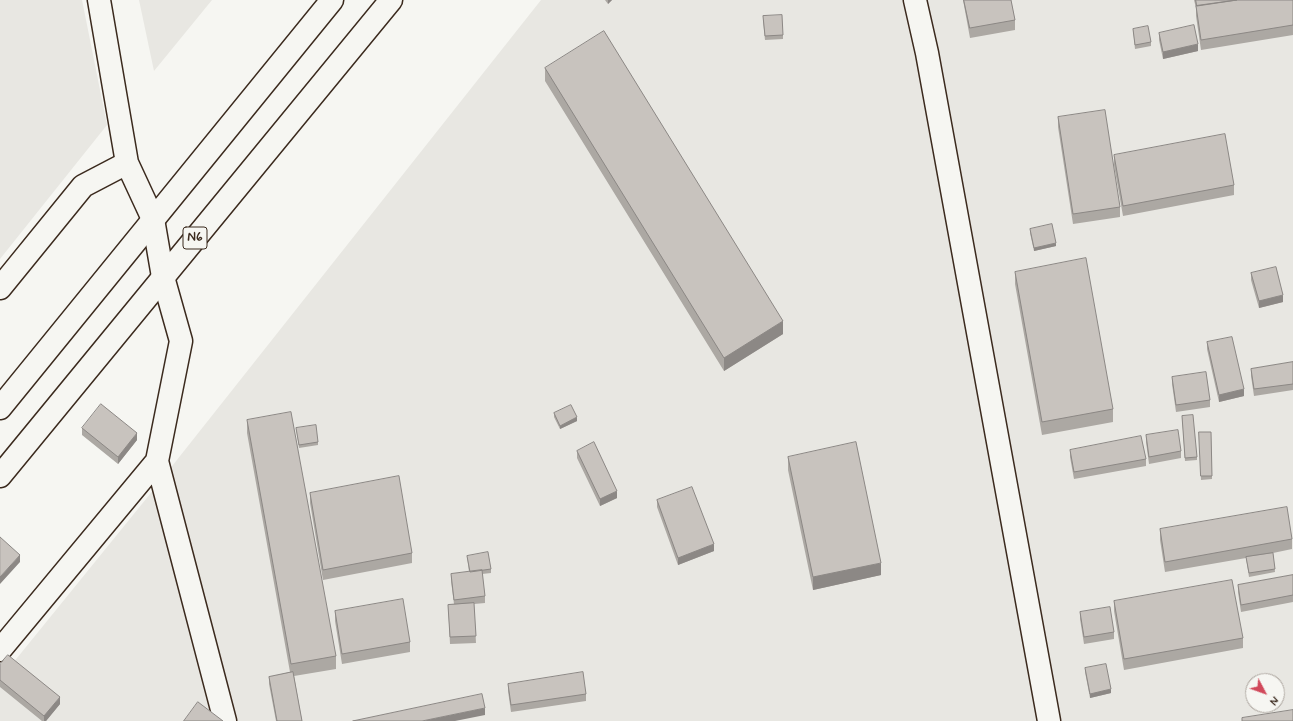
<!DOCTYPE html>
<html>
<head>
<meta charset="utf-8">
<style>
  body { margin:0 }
  #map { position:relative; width:1293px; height:721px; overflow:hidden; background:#f6f6f2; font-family:Mynerve,sans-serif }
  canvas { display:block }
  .north { position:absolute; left:1245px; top:673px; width:40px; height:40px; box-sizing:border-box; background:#f6f6f2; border:1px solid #aba49d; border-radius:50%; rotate:131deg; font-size:11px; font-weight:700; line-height:16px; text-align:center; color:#3b2a1e }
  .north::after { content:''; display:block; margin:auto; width:14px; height:18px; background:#d1495b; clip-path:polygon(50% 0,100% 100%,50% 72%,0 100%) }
</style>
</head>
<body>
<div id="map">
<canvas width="1293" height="721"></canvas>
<div class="north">N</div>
</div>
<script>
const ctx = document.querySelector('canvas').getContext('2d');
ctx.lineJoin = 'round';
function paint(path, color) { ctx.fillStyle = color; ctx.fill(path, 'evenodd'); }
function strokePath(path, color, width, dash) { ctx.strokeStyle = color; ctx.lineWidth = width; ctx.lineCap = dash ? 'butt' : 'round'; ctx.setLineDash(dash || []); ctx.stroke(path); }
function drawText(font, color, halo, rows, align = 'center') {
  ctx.font = font + ' Mynerve,sans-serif'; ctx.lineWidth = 3.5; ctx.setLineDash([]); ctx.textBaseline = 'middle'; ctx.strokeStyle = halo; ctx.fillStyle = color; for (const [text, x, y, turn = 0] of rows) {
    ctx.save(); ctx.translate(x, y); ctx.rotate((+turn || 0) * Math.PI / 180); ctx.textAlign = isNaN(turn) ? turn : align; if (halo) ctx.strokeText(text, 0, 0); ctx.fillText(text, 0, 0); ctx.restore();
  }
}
paint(new Path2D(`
  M0,0h82l25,125 -107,134z
  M139,0h73l-58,71z
  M541,0h752v721h-1293v-42l146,-180zM1253,681h24v24h-24z`), '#e8e7e2');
const minor = new Path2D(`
  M99,0l28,163 26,56 10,58 18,64 -24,120 68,260
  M915,0l12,53 122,668
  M0,288l83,-102 44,-23
  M0,650l157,-189`);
const highway = new Path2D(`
  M0,408l332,-408
  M0,476l391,-476`);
strokePath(minor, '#3b2a1e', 25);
strokePath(highway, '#3b2a1e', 25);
strokePath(minor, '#f6f6f2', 22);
strokePath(highway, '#f6f6f2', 22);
paint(new Path2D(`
  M605,0h7l-4,4z
  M963,0h48l4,20v10l-45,8z
  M1194,0h99v35l-92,15 -5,-34v-8z
  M763,20l20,15v4l-18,1z
  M1133,29l18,13v4l-16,3z
  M1159,33l39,18 -35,8 -4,-19z
  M545,68l238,266 -59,37 -179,-290z
  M1058,117l62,90v10l-47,7 -15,-97z
  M1114,155l120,30v10l-111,21 -9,-51z
  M1030,229l26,17 -22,5 -4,-18z
  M1015,272l98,137v13l-71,13 -27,-151z
  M1251,273l32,29 -24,6 -8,-28z
  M1207,342l37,54 -25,6 -12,-53z
  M1293,362v28l-39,6 -3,-20v-7z
  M1172,377l38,23v7l-34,5 -4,-28z
  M554,413l23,8 -17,8 -6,-12z
  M1182,416l15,41v3l-12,1z
  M247,420l89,236v13l-42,7 8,45h-26l-7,-37v-7l21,-5 -43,-239z
  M82,428l55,12 -19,24 -36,-29z
  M296,428l22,14v3l-19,3z
  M1199,432h12l1,47 -11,1z
  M1146,435l35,16v7l-32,6 -3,-22z
  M1070,450l76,9v7l-72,13 -4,-22z
  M577,451l40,47 -17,8 -23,-48z
  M788,457l93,118 -68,15 -25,-120z
  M310,493l102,60v10l-89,17 -13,-77z
  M657,500l57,51 -36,14 -21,-58z
  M1160,529l132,10v10l-19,4 2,19 -26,5 -3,-19 -81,14 -5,-32z
  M467,556l24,13v4l-9,1 3,22v7l-11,1 2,39 -26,1 -2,-39 6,-1 -3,-23v-7l18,-2z
  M1293,575v27l-52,10 -3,-20v-7z
  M1114,601l129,37v10l-119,22 -10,-59z
  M335,611l75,31v10l-68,12 -7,-43z
  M1080,612l34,20v7l-30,5 -4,-25z
  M0,664l60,40 -14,17h-4l-42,-34z
  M1085,668l26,25 -21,5 -5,-26z
  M508,684l78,10v7l-75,11 -3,-21z`), '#aca8a3');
paint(new Path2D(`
  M608,0h4l-4,4z
  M1198,44v7l-35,8v-7z
  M1056,243v3l-22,5v-3z
  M1283,295v7l-24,6v-7z
  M783,321v13l-59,37v-13z
  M1244,389v7l-25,6v-7z
  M577,417v4l-17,8v-3z
  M137,433v7l-19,24v-7z
  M617,491v7l-17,8v-7z
  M714,544v7l-36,14v-7z
  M20,555v7l-20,22v-7z
  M881,563v12l-68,15v-13z
  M1111,689v4l-21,5v-4z
  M60,697v7l-14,17h-2v-5z
  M485,708v7l-30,6h-33z`), '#8c8885');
const building = new Path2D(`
  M964,0h47l4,20 -45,8z
  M1196,0h41l-40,6z
  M1237,0h56v25l-92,15 -5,-34z
  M782,15l1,20 -18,1 -2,-20z
  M1194,25l4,19 -35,8 -4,-19z
  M1148,26l3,16 -16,3 -2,-16z
  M604,31l179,290 -59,37 -179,-290z
  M1105,110l15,97 -47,7 -15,-97z
  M1225,134l9,51 -111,21 -9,-51z
  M1052,224l4,19 -22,5 -4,-19z
  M1086,258l27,151 -71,13 -27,-150z
  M1276,267l7,28 -24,6 -8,-28z
  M1232,337l12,52 -25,6 -12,-53z
  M1293,362v22l-39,5 -3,-20z
  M1206,372l4,28 -34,5 -4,-28z
  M101,404l36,29 -19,24 -36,-29z
  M571,405l6,12 -17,9 -6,-13z
  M291,412l45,244 -45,8 -44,-244z
  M1193,415l4,42 -12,1 -3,-42z
  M316,425l2,17 -19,3 -3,-17z
  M1178,430l3,21 -32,6 -3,-22z
  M1199,432h12l1,44h-11z
  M1141,436l5,23 -72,13 -4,-22z
  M594,442l23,49 -17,8 -23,-48z
  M856,442l25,121 -68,14 -25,-120z
  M399,476l13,77 -89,17 -13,-77z
  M692,487l22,57 -36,14 -21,-58z
  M1287,507l5,32 -127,23 -5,-33z
  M0,537l20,18 -20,22z
  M488,552l3,17 -21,3 -3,-16z
  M1273,553l2,16 -26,4 -3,-16z
  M482,570l3,26 -31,4 -3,-26z
  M1293,575v20l-52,10 -3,-20z
  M1232,580l11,58 -119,21 -10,-58z
  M403,599l7,43 -68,12 -7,-43z
  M474,603l2,33 -26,1 -2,-32z
  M1110,607l4,25 -30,5 -4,-25z
  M8,655l52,42 -16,19 -44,-36v-16z
  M1106,664l5,25 -21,5 -5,-26z
  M293,672l9,49h-25l-8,-44z
  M583,672l3,22 -75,11 -3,-21z
  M482,694l3,14 -63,13h-69z
  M198,702l25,19h-39z
  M1293,710v11h-51v-3z`);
paint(building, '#c8c3be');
strokePath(building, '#8c8885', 1);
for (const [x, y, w] of [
  [195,238,24]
]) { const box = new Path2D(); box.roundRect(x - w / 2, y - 11, w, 22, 3); ctx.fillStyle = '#f6f6f2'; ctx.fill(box); strokePath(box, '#3b2a1e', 1); }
drawText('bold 13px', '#3b2a1e', null, [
  ["N6",195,238]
]);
</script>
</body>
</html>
